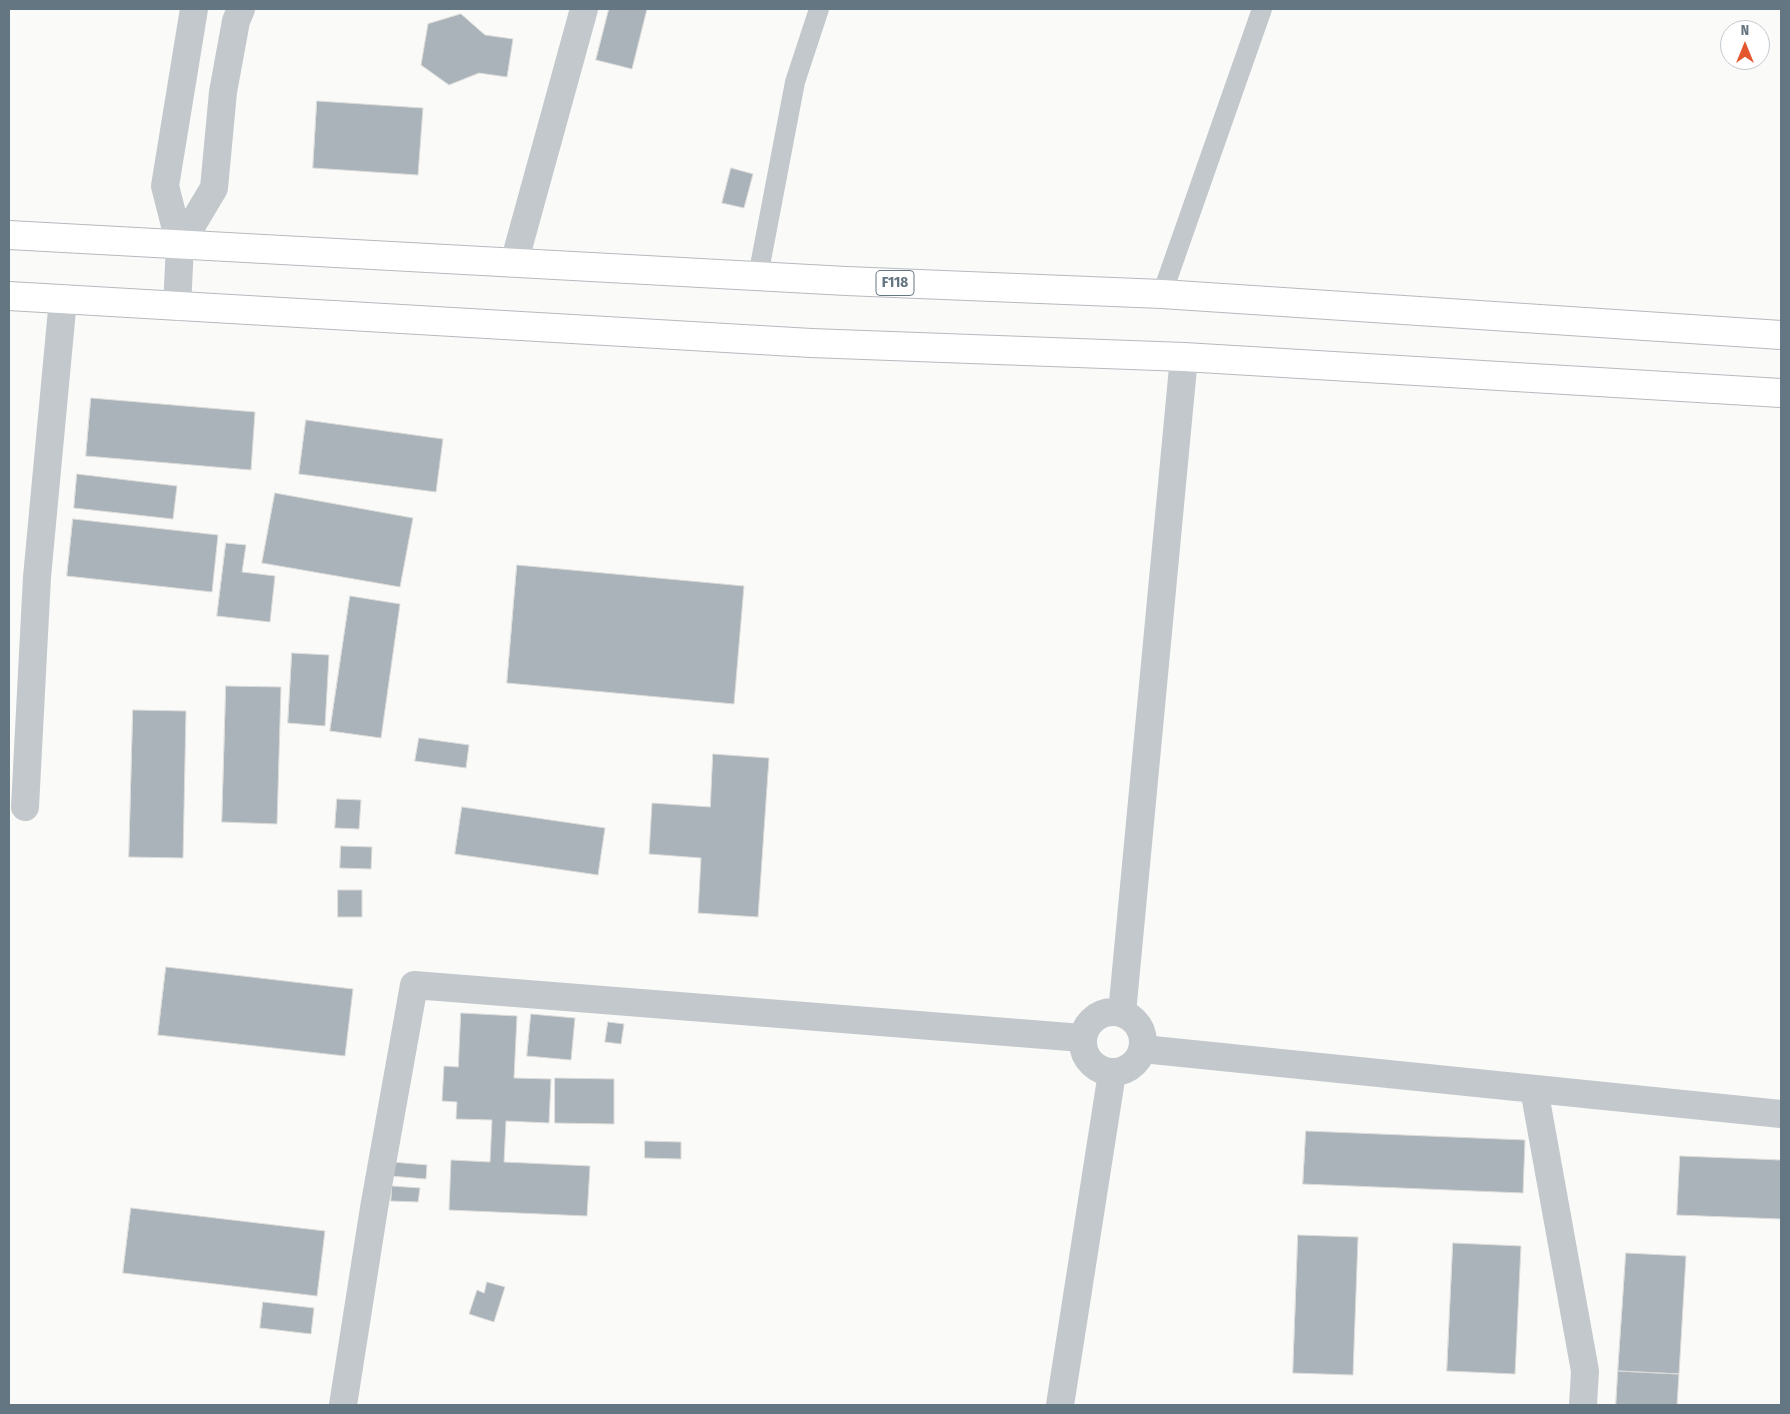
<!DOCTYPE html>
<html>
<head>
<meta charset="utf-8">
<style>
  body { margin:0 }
  #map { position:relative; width:1790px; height:1414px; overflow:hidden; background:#fafaf8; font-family:"Fira Sans Condensed",sans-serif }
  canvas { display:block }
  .frame { position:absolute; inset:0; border:10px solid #657683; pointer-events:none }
  .north { position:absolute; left:1720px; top:20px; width:50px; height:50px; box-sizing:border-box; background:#fff; border:1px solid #c1c8cd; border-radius:50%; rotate:0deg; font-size:14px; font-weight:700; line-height:20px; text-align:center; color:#657683 }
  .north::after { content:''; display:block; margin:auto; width:18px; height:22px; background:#e4572e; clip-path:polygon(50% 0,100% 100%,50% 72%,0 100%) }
</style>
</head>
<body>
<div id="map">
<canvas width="1790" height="1414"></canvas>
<div class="frame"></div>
<div class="north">N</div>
</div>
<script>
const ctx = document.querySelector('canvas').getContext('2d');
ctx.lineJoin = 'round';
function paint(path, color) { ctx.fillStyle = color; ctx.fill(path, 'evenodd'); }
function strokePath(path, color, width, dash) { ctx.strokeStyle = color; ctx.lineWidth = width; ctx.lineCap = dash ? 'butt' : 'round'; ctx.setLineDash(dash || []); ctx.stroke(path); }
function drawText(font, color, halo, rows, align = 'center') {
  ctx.font = font + ' "Fira Sans Condensed",sans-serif'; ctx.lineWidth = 5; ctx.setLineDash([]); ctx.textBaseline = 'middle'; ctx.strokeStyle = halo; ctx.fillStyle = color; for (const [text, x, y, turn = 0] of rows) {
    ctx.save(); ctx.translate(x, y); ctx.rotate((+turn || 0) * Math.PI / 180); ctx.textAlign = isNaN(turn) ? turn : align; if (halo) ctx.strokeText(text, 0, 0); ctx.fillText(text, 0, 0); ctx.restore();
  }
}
const building = new Path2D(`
  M609,9h38l-15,60 -36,-9z
  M461,14l24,21 28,4 -6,38 -28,-4 -30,12 -28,-20 7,-41z
  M317,101l106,7 -5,67 -105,-7z
  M731,168l22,6 -9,34 -22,-5z
  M91,398l164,14 -4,58 -165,-14z
  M306,420l137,19 -7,53 -137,-18z
  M77,474l100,12 -4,33 -99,-11z
  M275,493l138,25 -13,69 -138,-24z
  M73,519l145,16 -6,57 -145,-16z
  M226,543l20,2 -4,27 33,4 -5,46 -53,-6z
  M517,565l227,21 -10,118 -227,-21z
  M350,596l50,8 -19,134 -51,-7z
  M292,653l37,2 -4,71 -37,-3z
  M226,686l55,1 -4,137 -55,-2z
  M133,710l53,1 -3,147 -54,-1z
  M419,738l50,7 -3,23 -51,-7z
  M713,754l56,4 -11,159 -60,-4 3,-55 -52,-4 3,-51 58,4z
  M337,799l24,1 -2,29 -24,-1z
  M462,807l143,21 -7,47 -143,-21z
  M341,846l31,1 -1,22 -31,-1z
  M338,890h24v27h-24z
  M166,967l187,22 -8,67 -187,-21z
  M461,1013l56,3 -3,62 37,1 -2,44 -43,-2 -2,41 86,4 -3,50 -138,-6 2,-50 39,2 2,-42 -36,-1 1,-17 -15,-1 2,-35 14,1z
  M531,1014l44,4 -4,42 -44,-4z
  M608,1022l16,2 -3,20 -16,-2z
  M555,1078l59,1v45l-59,-1z
  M1306,1131l219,9 -2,53 -220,-9z
  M645,1141l36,1v17l-36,-1z
  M1680,1156l101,4v59l-104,-4z
  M392,1162l35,3 -1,14 -35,-3z
  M392,1186l28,2 -2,14 -27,-1z
  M131,1208l194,23 -8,65 -194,-23z
  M1298,1235l60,2 -5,138 -60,-2z
  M1453,1243l68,3 -6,128 -68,-3z
  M1626,1253l60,3 -7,118 -61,-3z
  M487,1282l18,5 -11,35 -25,-8 8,-24 7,3z
  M263,1302l51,6 -3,26 -51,-6z
  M1618,1371l61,3 -2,31h-61z`);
paint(building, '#aab3b9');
strokePath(building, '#dcdcda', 1);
const primary = new Path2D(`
  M9,235l837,46 316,13 619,41
  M9,296l802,47 373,14 597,36`);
strokePath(primary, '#b5babe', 30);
strokePath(new Path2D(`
  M758,276l37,-194 24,-73
  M1162,294l100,-285`), '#c3c8cc', 20);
strokePath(new Path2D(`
  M180,245l34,-57 9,-96 13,-71 5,-12
  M514,263l70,-254
  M177,307l3,-62 -15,-59 29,-177
  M25,807l12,-230 26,-278
  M1083 1042a30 30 0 1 1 60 0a30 30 0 1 1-60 0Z
  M1122,1013l62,-656
  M1143,1049l638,65
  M1534,1089l51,282 -2,34
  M343,1405l31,-197 40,-223 668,53
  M1060,1405l52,-332`), '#c3c8cc', 28);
strokePath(primary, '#fff', 28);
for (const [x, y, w] of [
  [895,283,38]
]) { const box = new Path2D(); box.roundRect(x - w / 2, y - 12.5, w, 25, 4); ctx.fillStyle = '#fff'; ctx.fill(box); strokePath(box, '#657683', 1); }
drawText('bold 15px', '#657683', null, [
  ["F118",895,283]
]);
</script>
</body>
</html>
